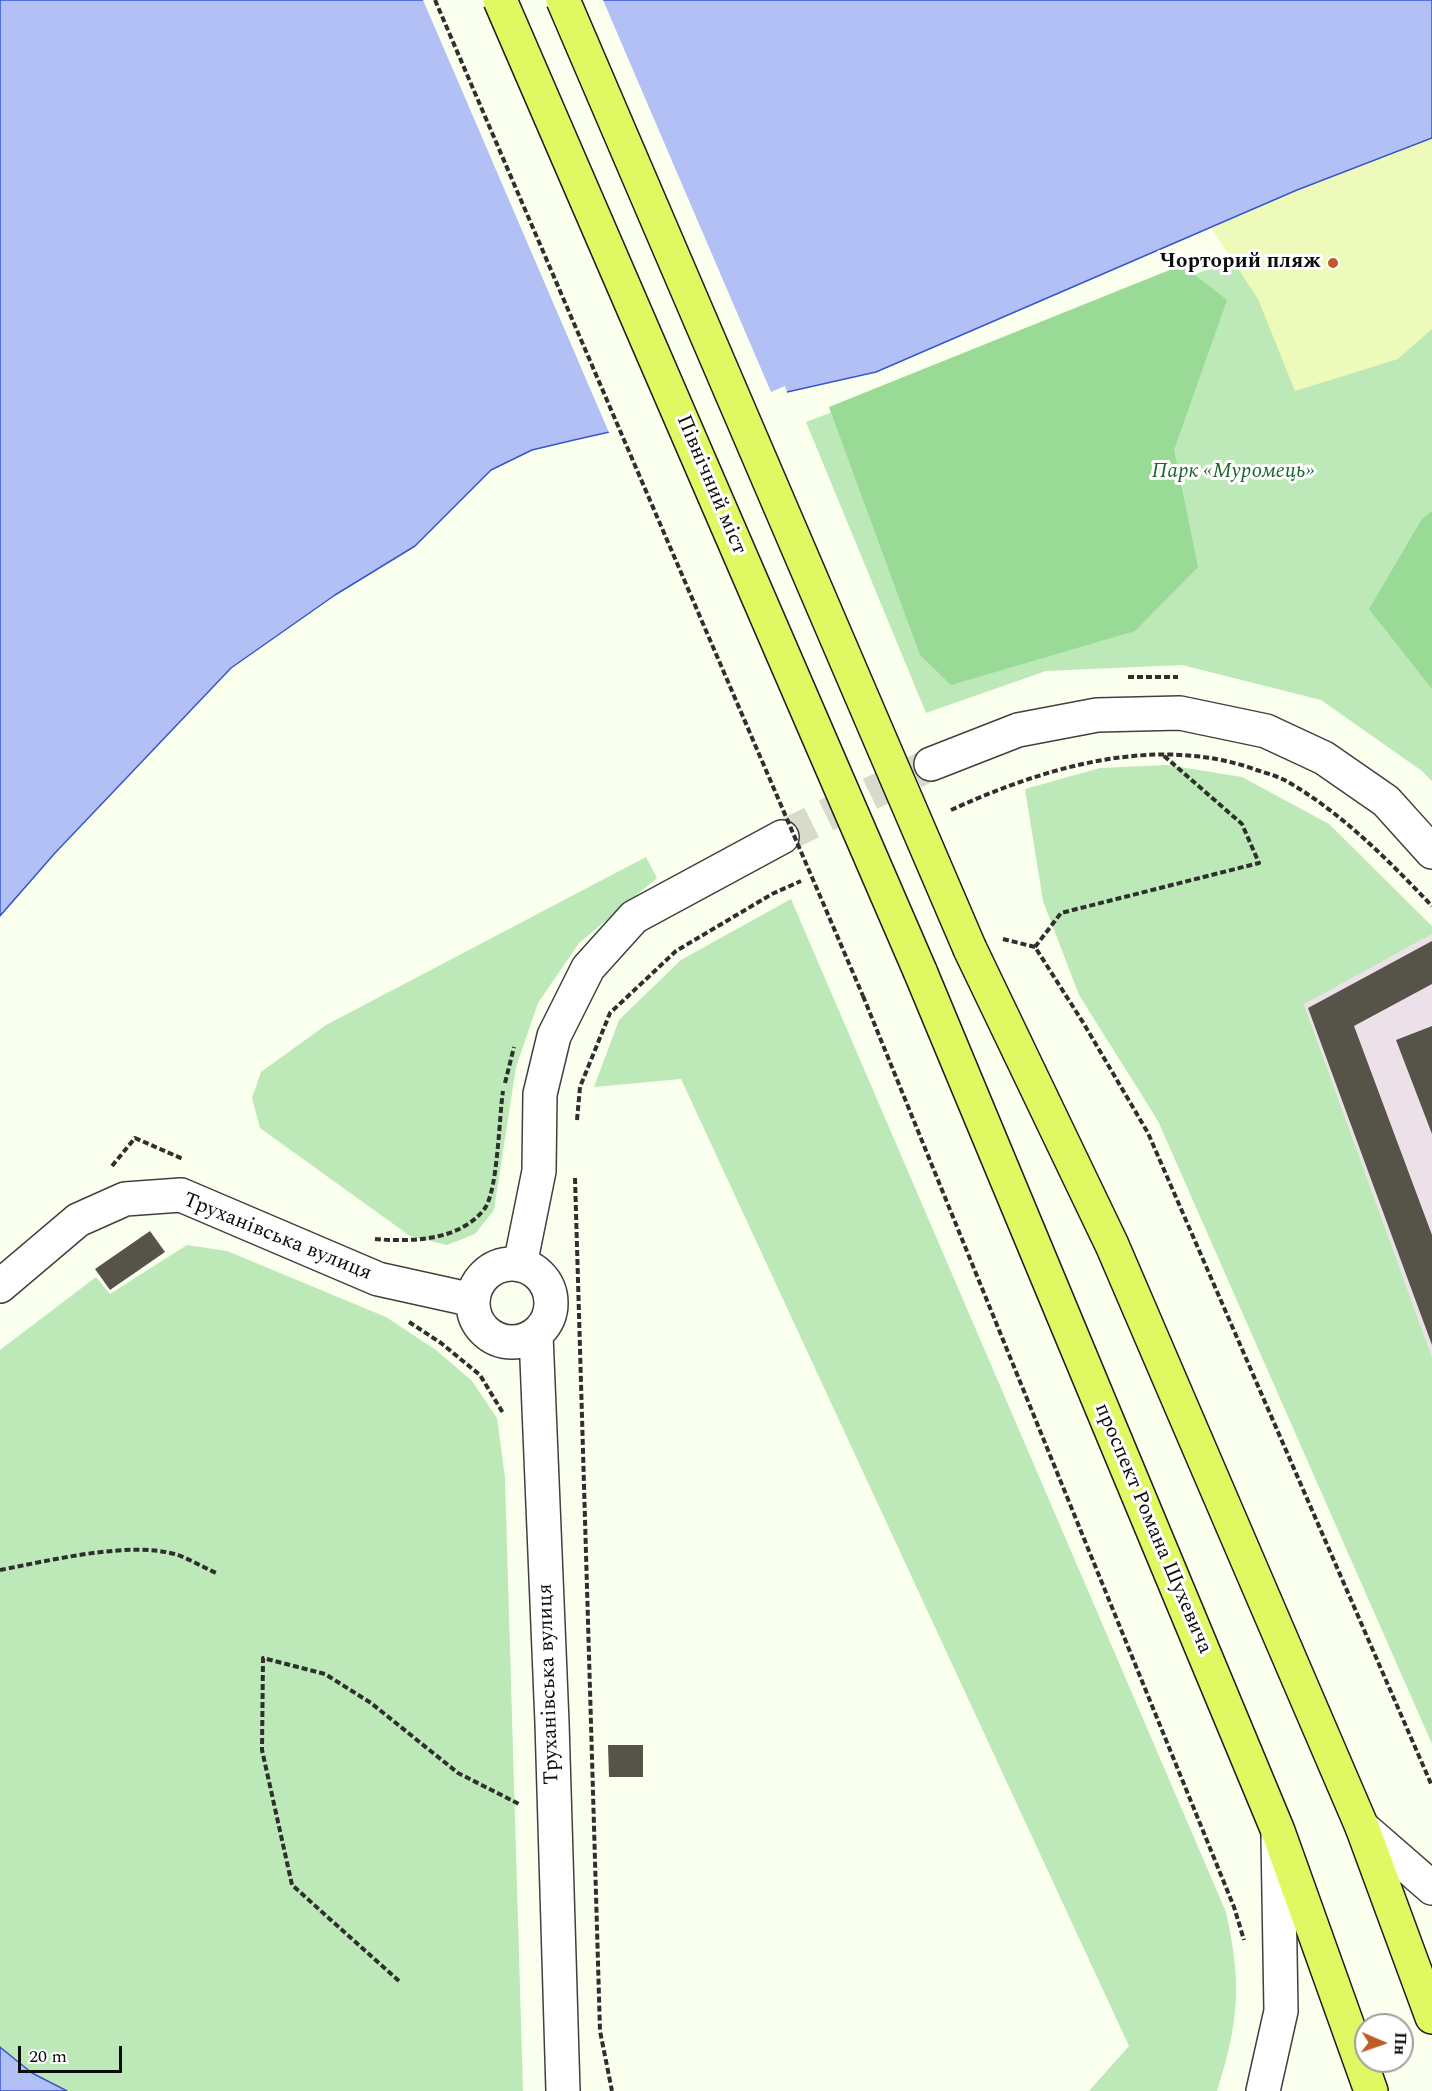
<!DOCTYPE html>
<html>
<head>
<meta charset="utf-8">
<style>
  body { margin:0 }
  #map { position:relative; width:1432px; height:2091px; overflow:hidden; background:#fbffed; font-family:Spectral,serif }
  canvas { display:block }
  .north { position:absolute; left:1354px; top:2013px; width:60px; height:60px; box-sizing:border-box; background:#fff; border:2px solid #9e9e9e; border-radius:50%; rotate:92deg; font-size:16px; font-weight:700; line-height:24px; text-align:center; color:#0d0d0d }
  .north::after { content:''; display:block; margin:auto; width:21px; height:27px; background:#bd5c25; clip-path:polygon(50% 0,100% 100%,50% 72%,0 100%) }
  .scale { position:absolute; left:18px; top:2046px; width:104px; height:27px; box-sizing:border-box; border:3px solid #0d0d0d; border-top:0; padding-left:8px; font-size:18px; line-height:21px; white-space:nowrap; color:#0d0d0d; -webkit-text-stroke:4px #fff; paint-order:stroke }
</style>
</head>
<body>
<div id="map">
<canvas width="1432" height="2091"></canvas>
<div class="north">Пн</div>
<div class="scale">20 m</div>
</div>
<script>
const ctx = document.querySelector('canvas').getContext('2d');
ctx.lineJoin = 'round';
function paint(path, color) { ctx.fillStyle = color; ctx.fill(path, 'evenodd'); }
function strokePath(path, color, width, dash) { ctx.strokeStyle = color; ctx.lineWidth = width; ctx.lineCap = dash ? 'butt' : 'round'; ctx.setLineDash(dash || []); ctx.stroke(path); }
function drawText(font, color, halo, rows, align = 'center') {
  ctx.font = font + ' Spectral,serif'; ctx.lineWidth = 6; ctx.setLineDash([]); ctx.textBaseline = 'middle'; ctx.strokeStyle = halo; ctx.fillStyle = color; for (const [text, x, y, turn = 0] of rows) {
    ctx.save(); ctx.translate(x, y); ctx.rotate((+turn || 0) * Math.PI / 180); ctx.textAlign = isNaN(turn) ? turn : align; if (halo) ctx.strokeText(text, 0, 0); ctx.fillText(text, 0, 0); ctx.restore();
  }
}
paint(new Path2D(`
  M1432,934v423l-128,-354z`), '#ece1e9');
paint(new Path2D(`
  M1432,184v597l-10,-10 -101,-71 -139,-35 -136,6 -120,42 -120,-291z
  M1167,765l75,12 87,47 103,102v8l-128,70 128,353v387l-274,-623 -79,-126 -36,-94 -18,-112 75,-21z
  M646,857l11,21 -78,65 -41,60 -22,64 -22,143 -19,24 -28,11 -37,-9 -150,-108 -8,-30 9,-26 65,-47z
  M791,899l435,1013c16,73 13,109 -9,179h-128l40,-45 -448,-967 -87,8 25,-67 62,-60z
  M187,1245l40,6 159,66 50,33 36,31 25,37 8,60 18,613h-523v-741l96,-73 14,17z`), '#bce9b7');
paint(new Path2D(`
  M1182,265l45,35 -53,150 24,117 -63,64 -184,54 -31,-30 -91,-248z
  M1432,511v178l-63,-80 53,-90z`), '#99da96');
paint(new Path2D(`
  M1432,138v191l-34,30 -103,32 -37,-92 -47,-71 86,-38z`), '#eefab9');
const water = new Path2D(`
  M0,0h1432v138l-135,52 -421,182 -302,68 -42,10 -41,20 -76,76 -80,49 -104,73 -176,185 -55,63z
  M0,2047l32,26 35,18h-67z`);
paint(water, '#b2c0f6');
strokePath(water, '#3855cd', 1.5);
paint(new Path2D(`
  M423,0h180l168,392 14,-6 3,9 -178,40z`), '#fbffed');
paint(new Path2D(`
  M1432,941v43l-78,42 78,209v110l-124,-337z
  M1432,1026v108l-36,-94z
  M150,1231l15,21 -55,38 -15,-21z
  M608,1745h35v32h-34z`), '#565349');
strokePath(new Path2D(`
  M782,837l149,-73`), '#d7dbcb', 33, [33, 16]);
const street = new Path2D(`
  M931,764l87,-34 79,-15 83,-2 86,18 58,27 62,43 46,51
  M473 1303a39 39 0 1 1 78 0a39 39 0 1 1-78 0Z
  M520,1265l19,-94 1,-77 14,-58 34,-68 46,-51 148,-80
  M0,1286l78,-66 47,-21 56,-4 197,84 95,21
  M536,1335l16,388 11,368
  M1362,1827l70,61
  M1263,2091l18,-80 -3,-175`);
const primary = new Path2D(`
  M970,949l142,296 250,582 70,190
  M920,971l358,860 93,260`);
strokePath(street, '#404040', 36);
strokePath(primary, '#1e1e1e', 36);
strokePath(new Path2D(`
  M1128,677h50
  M951,810c92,-42 203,-76 303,-41 11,4 24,7 34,13 54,31 101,79 144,124
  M1003,939l32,8 49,77 64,109 284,653
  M1035,947l26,-34 198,-50 -17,-39 -79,-69
  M863,996l371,911 10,33
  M505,1083l9,-36
  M577,1120l3,-33 30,-74 66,-62 96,-57 29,-13
  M112,1166l23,-28 48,21
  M575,1178l25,853 12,60
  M375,1239c36,3 86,2 110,-31 13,-19 14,-91 18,-117
  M409,1322l32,21 39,32 23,38
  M0,1570c48,-9 131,-30 178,-15 13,5 25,12 38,18
  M399,1981l-107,-96 -30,-135 1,-92 62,16 46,29 87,70 63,32`), '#2f2f2f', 4, [6, 3]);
strokePath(street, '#fff', 33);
strokePath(primary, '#e0f963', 33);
const primaryBridge = new Path2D(`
  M500,0l420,971
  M563,0l407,949`);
strokePath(primaryBridge, '#1e1e1e', 36, []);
strokePath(new Path2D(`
  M435,0l428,996`), '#2f2f2f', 4, [6, 3]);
strokePath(primaryBridge, '#e0f963', 33);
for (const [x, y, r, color] of [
  [1333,263,6,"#bd5c25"]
]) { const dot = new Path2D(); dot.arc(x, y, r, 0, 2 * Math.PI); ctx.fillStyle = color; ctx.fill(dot); strokePath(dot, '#fff', 2); }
drawText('bold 21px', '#0d0d0d', '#fff', [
  ["Чорторий пляж",1321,263]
], 'right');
drawText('italic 21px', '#1d652c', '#fff', [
  ["Парк «Муромець»",1233,473]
]);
drawText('21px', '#0d0d0d', '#fff', [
  ["Північний міст",710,485,67],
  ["Труханівська вулиця",277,1238,22],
  ["проспект Романа Шухевича",1152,1529,67],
  ["Труханівська вулиця",550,1684,-92]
]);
</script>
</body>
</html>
